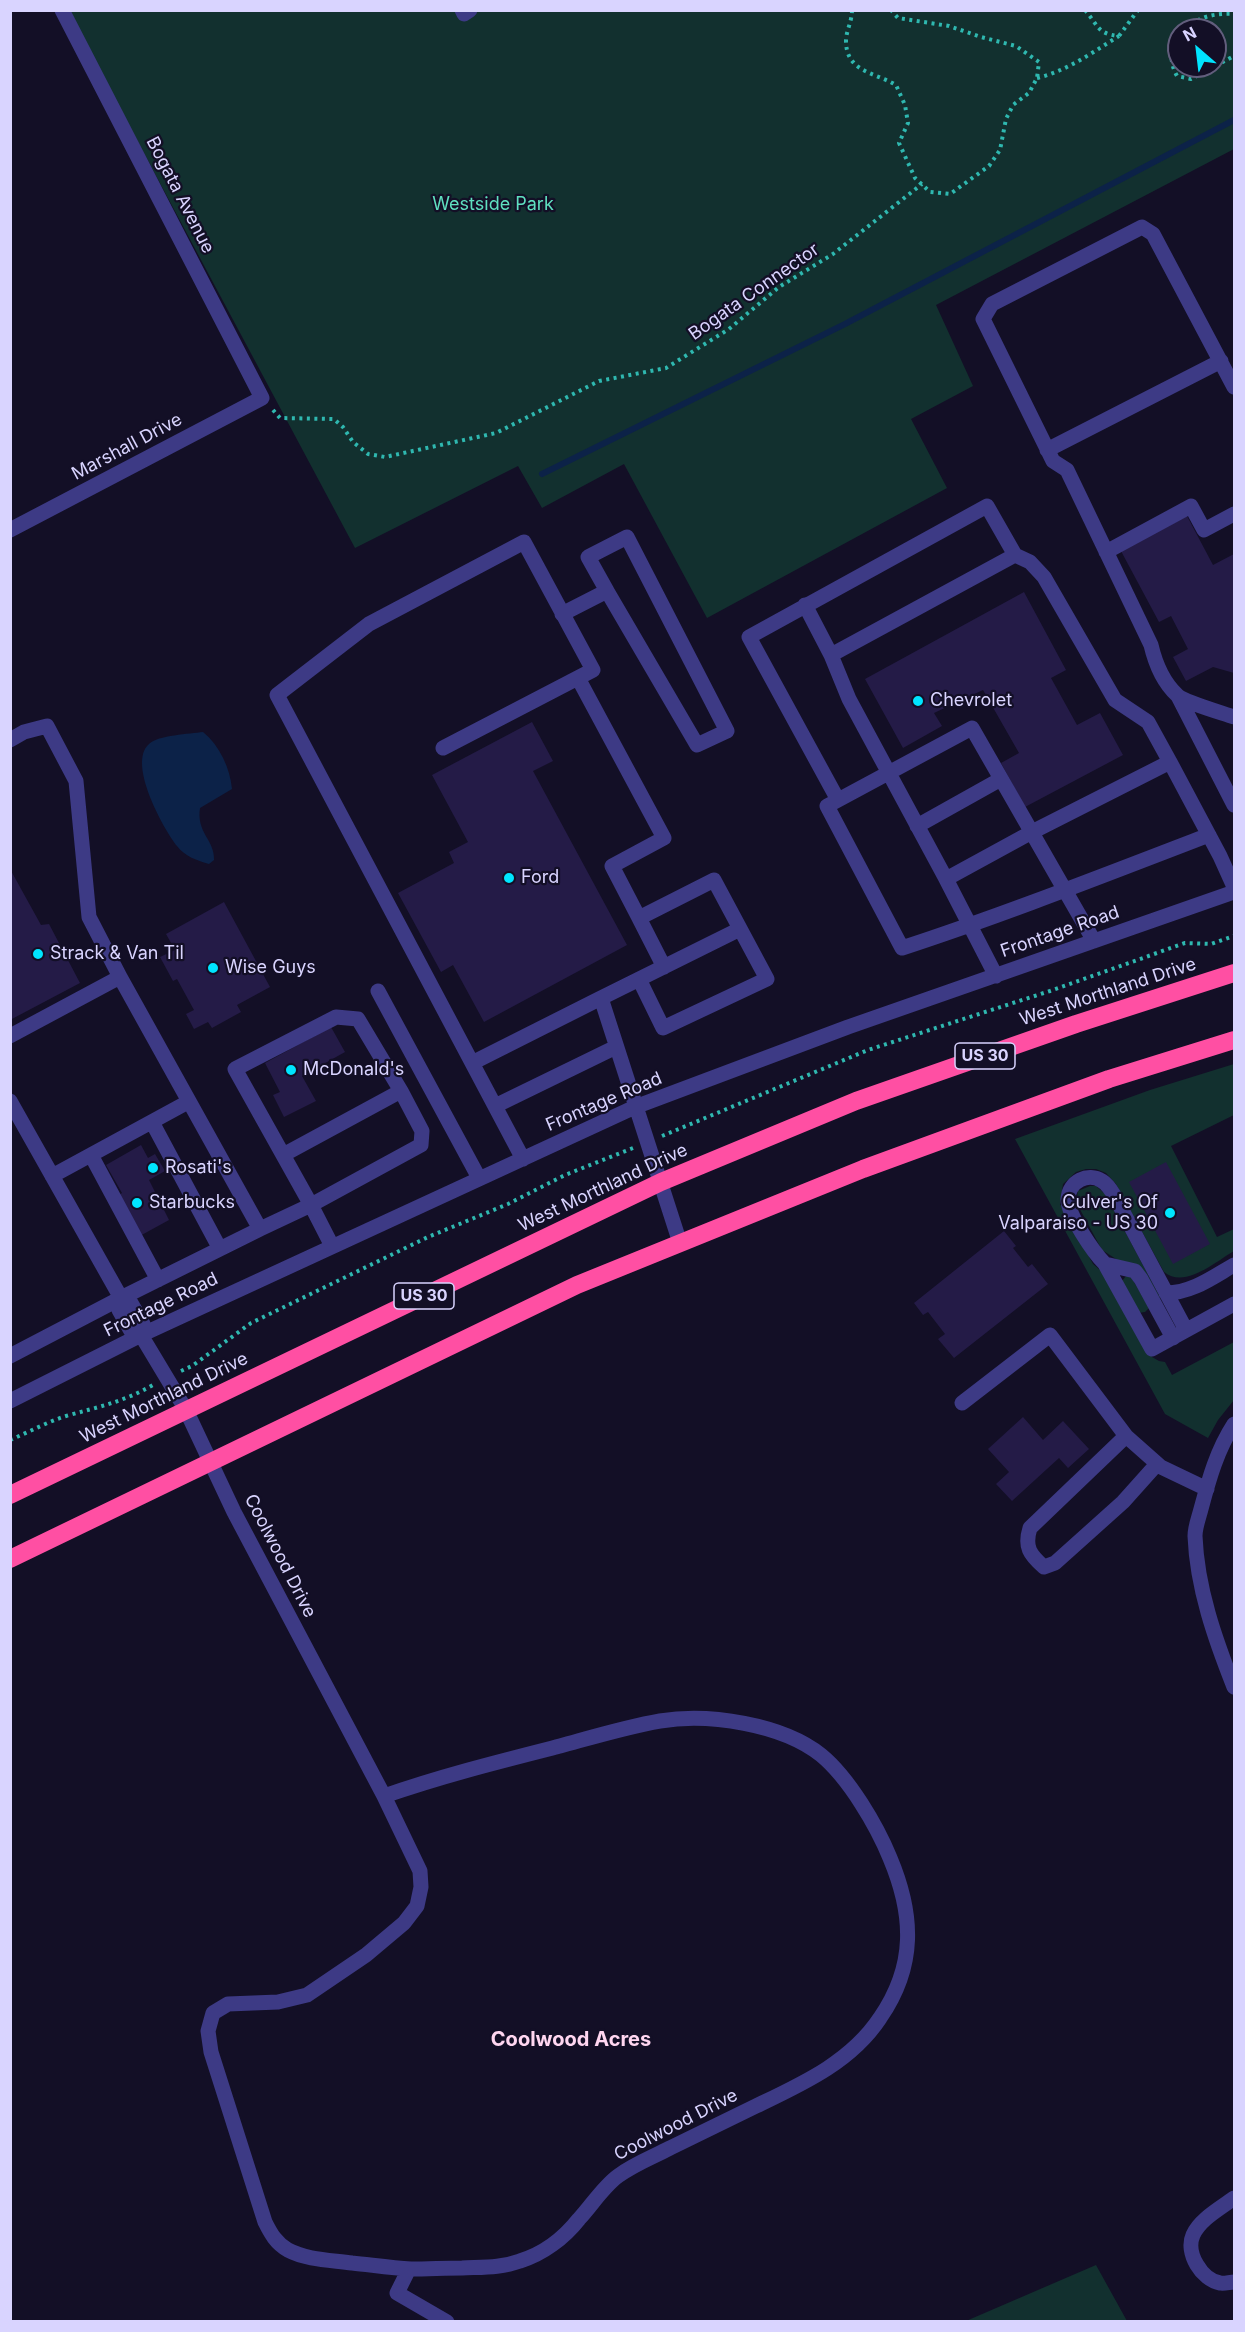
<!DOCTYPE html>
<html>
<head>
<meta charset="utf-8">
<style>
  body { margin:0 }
  #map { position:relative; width:1245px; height:2332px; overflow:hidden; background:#130f26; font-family:Inter,sans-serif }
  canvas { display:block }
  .frame { position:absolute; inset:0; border:12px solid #d9d4ff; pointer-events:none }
  .north { position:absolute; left:1167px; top:18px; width:60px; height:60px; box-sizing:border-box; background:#130f26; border:2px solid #625e7d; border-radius:50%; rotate:332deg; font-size:16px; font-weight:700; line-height:24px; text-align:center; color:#d9d4ff }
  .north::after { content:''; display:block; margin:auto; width:21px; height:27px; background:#00e5ff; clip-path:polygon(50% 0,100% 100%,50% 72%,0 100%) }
</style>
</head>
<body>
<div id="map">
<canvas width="1245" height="2332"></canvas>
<div class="frame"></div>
<div class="north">N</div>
</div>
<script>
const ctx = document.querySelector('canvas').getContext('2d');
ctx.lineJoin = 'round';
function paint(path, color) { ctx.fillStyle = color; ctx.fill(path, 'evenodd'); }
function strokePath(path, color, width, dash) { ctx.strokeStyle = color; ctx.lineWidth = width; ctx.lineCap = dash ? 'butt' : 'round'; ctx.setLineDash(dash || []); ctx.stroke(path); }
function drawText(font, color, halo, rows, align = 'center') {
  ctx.font = font + ' Inter,sans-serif'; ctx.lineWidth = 4.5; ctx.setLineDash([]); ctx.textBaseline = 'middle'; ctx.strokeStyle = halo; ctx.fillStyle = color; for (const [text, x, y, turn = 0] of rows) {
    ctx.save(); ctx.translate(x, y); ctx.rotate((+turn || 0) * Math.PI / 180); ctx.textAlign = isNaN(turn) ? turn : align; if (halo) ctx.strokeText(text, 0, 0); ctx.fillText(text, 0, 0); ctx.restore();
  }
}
paint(new Path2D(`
  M68,11h1166v138l-298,156 37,81 -62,33 36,69 -240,130 -83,-154 -82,44 -24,-42 -163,82zM1179,30h36v36h-36z
  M1234,1064v51l-63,31 46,91 17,-8v22c-19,11 -49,38 -70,21l-48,-88 -10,-11 -10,-4h-10l-10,3 -13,12 -3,20 33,60 14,12 45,81 7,4 6,1 7,13 62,-33v58l-16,20 -10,18 -43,-24 -150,-275 135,-49z
  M1090,1186h6l9,8 56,105 -45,-40 -14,-9 -26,-48 2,-11z
  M1130,1275l19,33 -4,4 -7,1 -16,-32 4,-5z
  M1096,2265l31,56h-161z`), '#12302f');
paint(new Path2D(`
  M203,732c17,14 27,36 29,57l-32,19c-4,25 15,32 14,52l-5,4c-11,-3 -25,-8 -32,-18 -14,-18 -50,-83 -28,-102 9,-9 41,-10 54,-12z`), '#0c2248');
strokePath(new Path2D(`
  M542,474l303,-150 389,-204`), '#0c2248', 6);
paint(new Path2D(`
  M1187,516l26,49 21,-11v119l-21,-6 -27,14 -13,-24 15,-8 -17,-33 -12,6 -38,-71z
  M1024,592l42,78 -15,8 26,47 23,-12 23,42 -98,52 -24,-44 18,-10 -36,-63 -49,23 8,13 -39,22 -38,-69z
  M532,722l21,39 -20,10 94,174 -143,77 -31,-57 -12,7 -43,-79 56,-30 -5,-11 19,-10 -36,-67z
  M10,869l31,56 8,-1 31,59 -70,37z
  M224,902l46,85 -33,18 4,7 -29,16 -4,-6 -14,7 -8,-15 8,-4 -17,-31 -4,2 -13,-24 15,-7 -9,-16z
  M331,1027l14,25 -43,24 14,25 -32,16 -11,-22 7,-3 -15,-29z
  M141,1145l7,13 7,-4 10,17 -16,9 20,40 -31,17 -21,-41 5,-3 -16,-28z
  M1166,1162l44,82 -37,20 -44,-82z
  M1004,1231l12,15 -3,2 15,19 4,-3 16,20 -94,74 -16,-19 7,-5 -17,-22 -5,3 -9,-12z
  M1023,1417l20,23 20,-19 26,28 -21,19 -9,-10 -47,43 -16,-17 13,-12 -21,-23z`), '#241b47');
strokePath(new Path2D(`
  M852,10c0,11 -5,19 -6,29 -1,33 28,33 50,46l9,20 3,18 -9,20 16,35 15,14 20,2 39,-28 11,-16 6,-31 7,-14 16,-12 8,-15 2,-16 -23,-16 -35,-9 -32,-11 -51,-8 -7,-8
  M1036,10h21
  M1085,10c13,15 12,24 34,26l19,-26
  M1186,30c11,-14 31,-17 48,-16
  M1179,38c-10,12 -9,25 -2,38l14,3 43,-23
  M1037,78c30,-7 56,-26 82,-42
  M273,410l7,8 54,1 9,8 10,15 15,12 17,3 111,-24 103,-52 67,-13 63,-39 50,-42 54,-33 89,-70
  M662,1136l206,-86 182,-59 135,-48 26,1 23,-8
  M181,1371l11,-5 59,-43 177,-86 80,-33 57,-29 68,-27
  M10,1440c19,-8 37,-18 56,-24 32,-9 57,-14 87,-31`), '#2fb8b0', 4, [3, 4.5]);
strokePath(new Path2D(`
  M462,10l2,4 6,-4
  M1234,387l-81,-153 -11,-7 -150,77 -9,15 70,142 14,9 84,175c4,17 12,37 26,50 7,7 46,18 57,22
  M1047,450l174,-89
  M10,530l252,-132 -200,-388
  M1106,552l85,-46 13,24 30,-16
  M805,605l26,50 18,44 97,180
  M562,614l45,-23 -19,-34 39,-20 100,194 -30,14 -90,-154
  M831,655l184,-100
  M578,678l86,160 -52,28 27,52 75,-38 53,99 -104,49 -24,-49
  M1178,696l56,109
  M10,740l14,-8 23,-6 29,55 13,136 31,60 -110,59
  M443,748l150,-78 -69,-128 -155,82 -92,71 246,464
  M838,800l-89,-163 238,-131 28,49 15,7 14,15 71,123 33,22 22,40
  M917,826l84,-47
  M639,918l25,49
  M1094,941c-41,-71 -81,-142 -122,-213l-145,78 75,142c104,-34 205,-74 307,-113
  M996,976l-50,-97 86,-47 138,-70 50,94 14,31
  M120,977l140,252 51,-24 21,41
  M378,991l101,187
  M601,998l139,-69
  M472,1063l129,-65 79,245
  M10,1101l111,197 10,5 12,21 -2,11
  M495,1106l121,-59
  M152,1122l68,127
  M91,1155l67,125
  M283,1155l118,-64 21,40 -1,14 -110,60 -76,-136 101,-52 22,2 43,72
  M52,1176l136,-74
  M1105,1264l30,7 6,8 32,59
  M1166,1293c26,0 47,-16 68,-28
  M121,1298l-2,12 12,21 10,4
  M1186,1330l-72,-135c-3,-5 -7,-11 -12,-14 -14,-9 -33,0 -34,18 -1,15 26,54 37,65l47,85 82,-45
  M141,1335l45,75 48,102 150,284 36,75 1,16 -4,19 -13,17 -38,32 -59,40 -29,7 -50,2 -15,9 -5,18 3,21 54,170c6,12 11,21 23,28 19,10 43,10 64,13 20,2 39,5 59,6 17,0 34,-1 51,-1 20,-1 39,0 58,-7 23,-7 44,-23 59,-42 13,-14 24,-32 39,-43 16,-12 35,-19 52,-28 29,-14 57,-28 86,-42 46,-22 95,-44 124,-88 36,-52 34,-103 10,-160 -13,-32 -41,-80 -69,-103 -39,-31 -112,-42 -161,-34 -34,6 -67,16 -100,25 -59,15 -119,30 -176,50
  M10,1356l111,-58 139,-69
  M10,1401l131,-66 494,-228 213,-80 386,-135
  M962,1403l88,-68 76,101 35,31 46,22
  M1234,1424c-17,26 -25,55 -33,85 -2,8 -6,18 -6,27 2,52 20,103 39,151
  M1126,1436l-96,92c-6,19 0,27 14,39l11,-4 68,-61 34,-38
  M1234,2198c-13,10 -34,21 -41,37 -8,18 9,45 27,48 4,1 10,-1 14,-1
  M409,2269l-12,24 50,29`), '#3d3a85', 15);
strokePath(new Path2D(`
  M10,1495l651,-313 195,-81 220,-77 158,-51
  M10,1559l567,-274 286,-116 246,-90 125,-39`), '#ff4fa3', 18);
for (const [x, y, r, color] of [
  [918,701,6,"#00e5ff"],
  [509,878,6,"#00e5ff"],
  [38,954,6,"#00e5ff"],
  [213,968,6,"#00e5ff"],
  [291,1070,6,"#00e5ff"],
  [153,1168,6,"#00e5ff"],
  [137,1203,6,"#00e5ff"],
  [1170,1213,6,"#00e5ff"]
]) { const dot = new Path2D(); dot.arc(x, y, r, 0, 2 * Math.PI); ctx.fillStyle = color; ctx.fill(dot); strokePath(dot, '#130f26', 2); }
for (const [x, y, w] of [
  [985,1056,60],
  [424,1296,60]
]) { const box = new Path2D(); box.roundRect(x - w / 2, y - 13, w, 26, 4.5); ctx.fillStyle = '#130f26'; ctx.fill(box); strokePath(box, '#d9d4ff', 1.5); }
drawText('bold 16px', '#d9d4ff', null, [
  ["US 30",985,1056],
  ["US 30",424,1296]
]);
drawText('18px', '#d9d4ff', '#130f26', [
  ["Bogata Avenue",180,195,63],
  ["Bogata Connector",754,292,-35],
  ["Marshall Drive",127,447,-28],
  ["Frontage Road",1060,932,-19],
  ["West Morthland Drive",1108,992,-18],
  ["Frontage Road",604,1102,-23],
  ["West Morthland Drive",603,1188,-25],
  ["Frontage Road",161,1305,-26],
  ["West Morthland Drive",164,1398,-26],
  ["Coolwood Drive",280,1556,63],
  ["Coolwood Drive",676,2125,-27]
]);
drawText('18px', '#5fe0c0', '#130f26', [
  ["Westside Park",493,205]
]);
drawText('18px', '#d9d4ff', '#130f26', [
  ["Chevrolet",930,701],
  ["Ford",521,878],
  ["Strack & Van Til",50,954],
  ["Wise Guys",225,968],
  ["McDonald's",303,1070],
  ["Rosati's",165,1168],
  ["Starbucks",149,1203],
  ["Culver's Of",1158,1203,"right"],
  ["Valparaiso - US 30",1158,1224,"right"]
], 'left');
drawText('bold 20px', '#ffd6f0', '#130f26', [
  ["Coolwood Acres",571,2040]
]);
</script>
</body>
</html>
